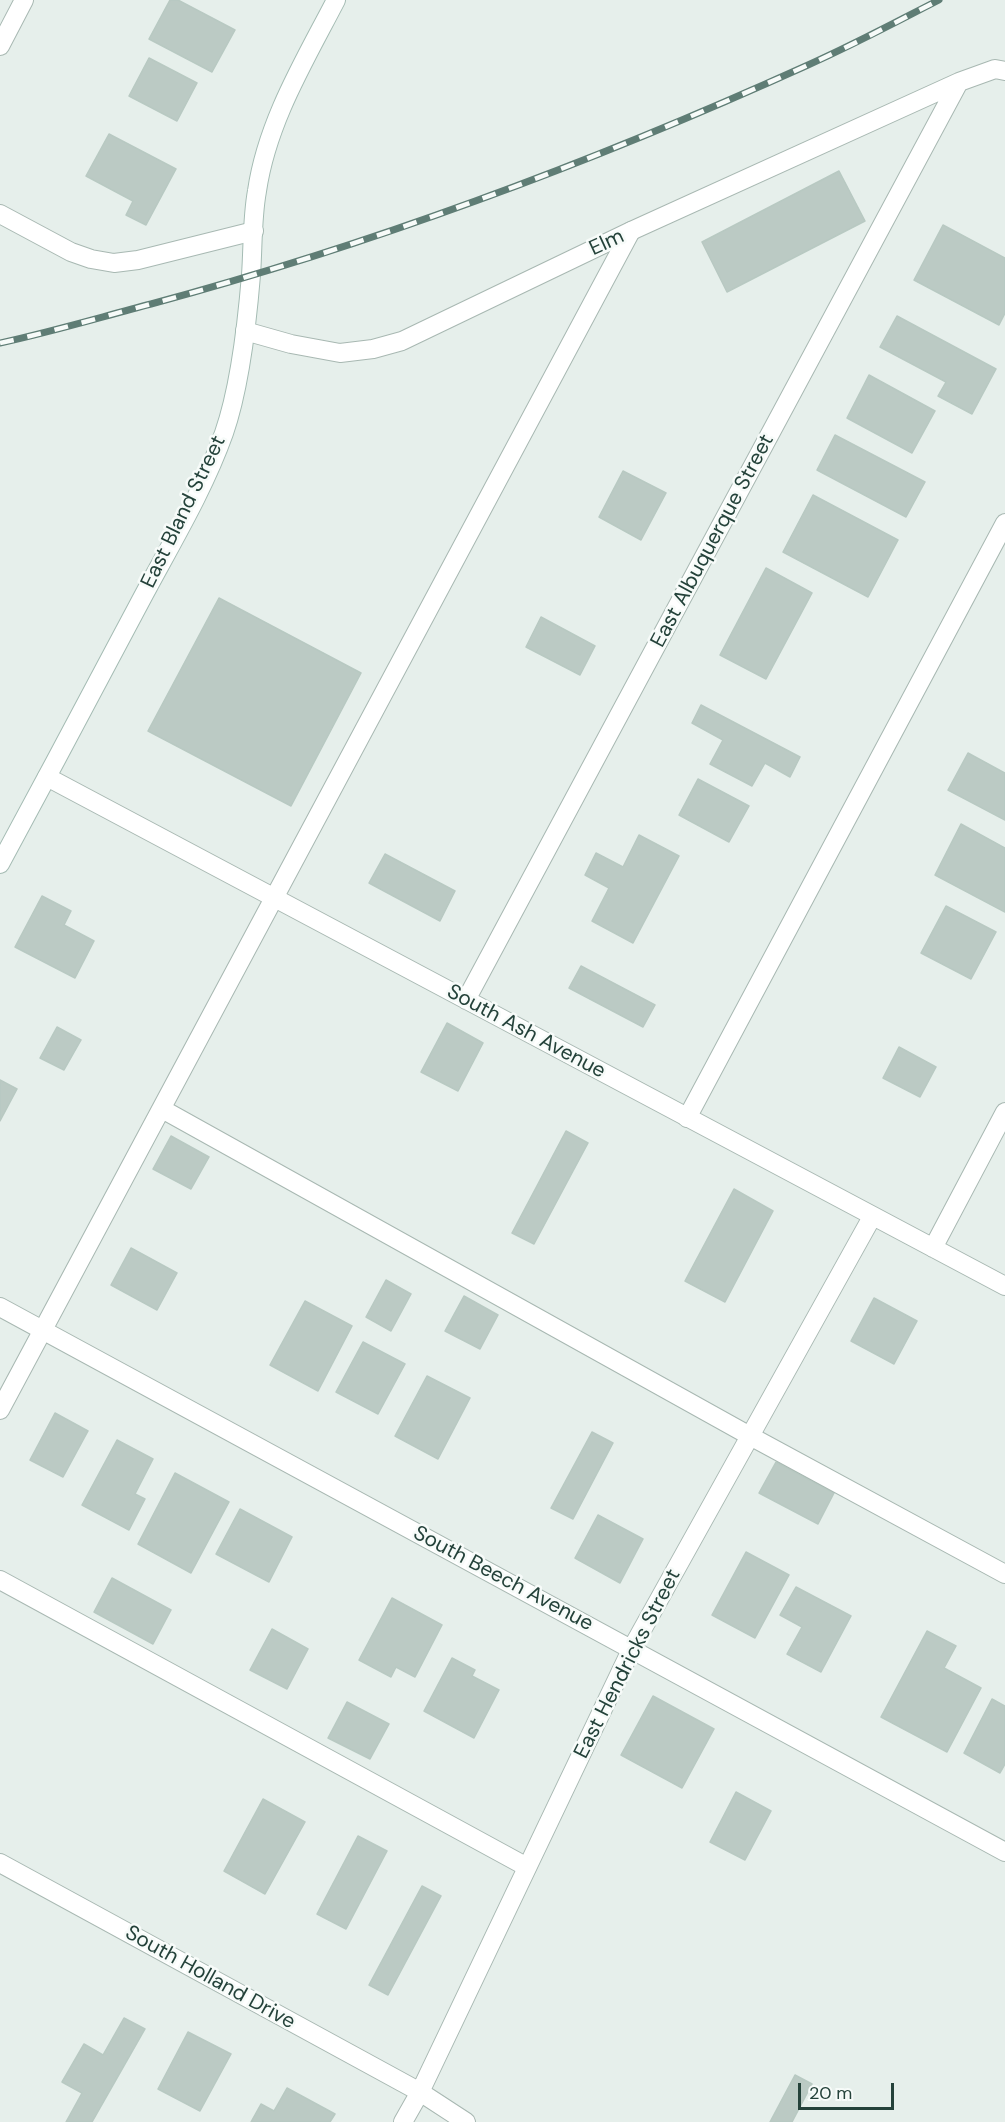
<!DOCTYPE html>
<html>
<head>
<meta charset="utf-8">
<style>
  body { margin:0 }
  #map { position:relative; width:1005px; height:2122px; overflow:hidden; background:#e6efeb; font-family:"DM Sans",sans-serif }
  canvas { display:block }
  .scale { position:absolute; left:798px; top:2083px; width:96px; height:27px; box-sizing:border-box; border:3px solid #24423a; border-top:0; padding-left:8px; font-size:18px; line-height:21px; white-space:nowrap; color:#24423a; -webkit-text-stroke:4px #f7fbf9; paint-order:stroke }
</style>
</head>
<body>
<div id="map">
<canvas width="1005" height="2122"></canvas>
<div class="scale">20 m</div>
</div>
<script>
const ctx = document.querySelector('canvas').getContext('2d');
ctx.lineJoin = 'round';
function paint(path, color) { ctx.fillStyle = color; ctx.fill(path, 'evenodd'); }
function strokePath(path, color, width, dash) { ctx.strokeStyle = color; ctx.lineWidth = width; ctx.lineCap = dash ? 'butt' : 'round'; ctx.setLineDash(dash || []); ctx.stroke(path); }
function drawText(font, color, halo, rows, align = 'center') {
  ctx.font = font + ' "DM Sans",sans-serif'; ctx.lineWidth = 5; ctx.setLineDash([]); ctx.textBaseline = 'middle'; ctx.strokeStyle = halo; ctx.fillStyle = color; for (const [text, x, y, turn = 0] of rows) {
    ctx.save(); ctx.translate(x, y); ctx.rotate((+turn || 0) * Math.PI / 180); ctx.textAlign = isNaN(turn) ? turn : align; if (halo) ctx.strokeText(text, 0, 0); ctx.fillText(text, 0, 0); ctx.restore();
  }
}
const building = new Path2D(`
  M170,0h8l57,30 -23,42 -63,-33z
  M149,58l48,25 -20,38 -48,-25z
  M109,134l67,35 -30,56 -20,-10 7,-14 -47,-25z
  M839,171l26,50 -138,71 -25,-50z
  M943,225l62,33v55l-6,12 -85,-45z
  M897,316l99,53 -24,45 -34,-18 8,-14 -66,-35z
  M869,375l66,36 -23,42 -65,-35z
  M835,435l90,47 -19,35 -89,-47z
  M623,471l43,22 -25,47 -42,-23z
  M813,495l85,45 -30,57 -85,-45z
  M766,568l46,25 -46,86 -46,-24z
  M219,598l142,75 -70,133 -143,-75z
  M541,617l54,29 -15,29 -54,-28z
  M701,705l99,52 -10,20 -25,-14 -13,23 -42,-22 13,-24 -31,-17z
  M968,753l37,20v47l-57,-30z
  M698,779l51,27 -20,36 -50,-27z
  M961,824l44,24v64l-70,-37z
  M639,835l40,21 -46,87 -41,-22 17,-33 -24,-13 11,-22 27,14z
  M385,854l70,37 -15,30 -71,-38z
  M42,896l29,15 -7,14 30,16 -19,37 -60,-31z
  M946,906l50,26 -25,47 -50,-26z
  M581,966l74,39 -12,22 -74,-39z
  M447,1023l36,20 -25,48 -37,-19z
  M57,1027l24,13 -17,30 -24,-12z
  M899,1047l37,20 -16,30 -37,-19z
  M0,1080l17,9 -17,32z
  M566,1131l22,12 -54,101 -22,-11z
  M171,1136l38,21 -18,32 -38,-20z
  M734,1189l39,22 -48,91 -40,-21z
  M131,1248l46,25 -20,37 -46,-25z
  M386,1280l25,14 -20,37 -25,-14z
  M464,1296l34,19 -18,34 -35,-18z
  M874,1298l43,23 -23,43 -43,-23z
  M305,1301l47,25 -34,65 -48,-26z
  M363,1342l42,22 -27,50 -42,-22z
  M427,1376l43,22 -32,61 -43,-23z
  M55,1413l33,18 -25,46 -33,-17z
  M592,1432l21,11 -40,76 -22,-11z
  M117,1440l36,19 -18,35 10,5 -16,31 -47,-25z
  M776,1462l58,31 -16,31 -59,-31z
  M175,1473l54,29 -38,71 -53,-29z
  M240,1509l52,28 -23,45 -53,-28z
  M598,1515l45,24 -23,44 -45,-25z
  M746,1552l43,23 -34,63 -43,-23z
  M112,1578l59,32 -18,34 -59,-32z
  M796,1587l55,29 -30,56 -34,-18 15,-27 -22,-12z
  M392,1598l50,27 -27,52 -19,-10 -5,10 -32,-17z
  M272,1629l36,20 -21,40 -37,-19z
  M927,1631l29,15 -12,22 37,20 -34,64 -66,-35z
  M452,1658l23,12 -3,6 27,14 -25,48 -50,-27z
  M653,1696l61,33 -32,59 -61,-33z
  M992,1699l13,7v58l-5,9 -36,-20z
  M347,1702l42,22 -19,35 -42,-21z
  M736,1792l35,19 -26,49 -35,-18z
  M263,1799l42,23 -40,72 -41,-23z
  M358,1836l29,15 -41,78 -29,-15z
  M422,1886l19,10 -53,99 -19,-10z
  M124,2018l21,11 -53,93h-26l16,-29 -20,-11 22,-38 19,11z
  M188,2032l43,22 -31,57 -42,-22z
  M795,2075l17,9 -20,38h-22z
  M287,2088l48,26 -5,8h-79l10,-18 13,7z`);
paint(building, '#bbcac4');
strokePath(building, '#b8c9c2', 1.5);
const lane = new Path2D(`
  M0,46l24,-46
  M162,1109l588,327 255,138
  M687,1118l318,-595
  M0,1410l631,-1179
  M0,1580l527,287
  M420,2092l46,30`);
const street = new Path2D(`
  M0,214l71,38 20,7 23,4 24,-3 116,-29
  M245,331l46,13 49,9 33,-4 29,-8 229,-110 328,-149 36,-13 10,2
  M47,777l958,509
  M466,1000l493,-918
  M933,1248l72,-136
  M0,1307l1005,545
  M0,1863l420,229
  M403,2122l17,-30 212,-444 240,-431`);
const secondary = new Path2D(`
  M0,864c47,-87 94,-175 140,-262 29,-55 63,-110 84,-169 16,-46 23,-109 27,-158 2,-28 1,-57 6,-84 10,-69 48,-131 79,-191`);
strokePath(lane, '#a8b8b2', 20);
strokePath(street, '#a8b8b2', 20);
strokePath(secondary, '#a4bbb3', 20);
strokePath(lane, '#fff', 18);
strokePath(street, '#fff', 18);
strokePath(secondary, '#fff', 18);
const rail = new Path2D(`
  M0,343c51,-11 101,-26 151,-39 226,-61 445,-143 657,-239 45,-20 88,-43 131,-65`);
strokePath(rail, '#5f7d75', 7);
strokePath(rail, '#f7fbf9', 4.5, [14]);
drawText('21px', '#24423a', '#f7fbf9', [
  ["Elm",607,243,-25],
  ["East Bland Street",184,512,-64],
  ["East Albuquerque Street",713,541,-62],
  ["South Ash Avenue",526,1032,28],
  ["South Beech Avenue",503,1579,28],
  ["East Hendricks Street",628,1664,-63],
  ["South Holland Drive",210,1978,29]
]);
</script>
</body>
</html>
